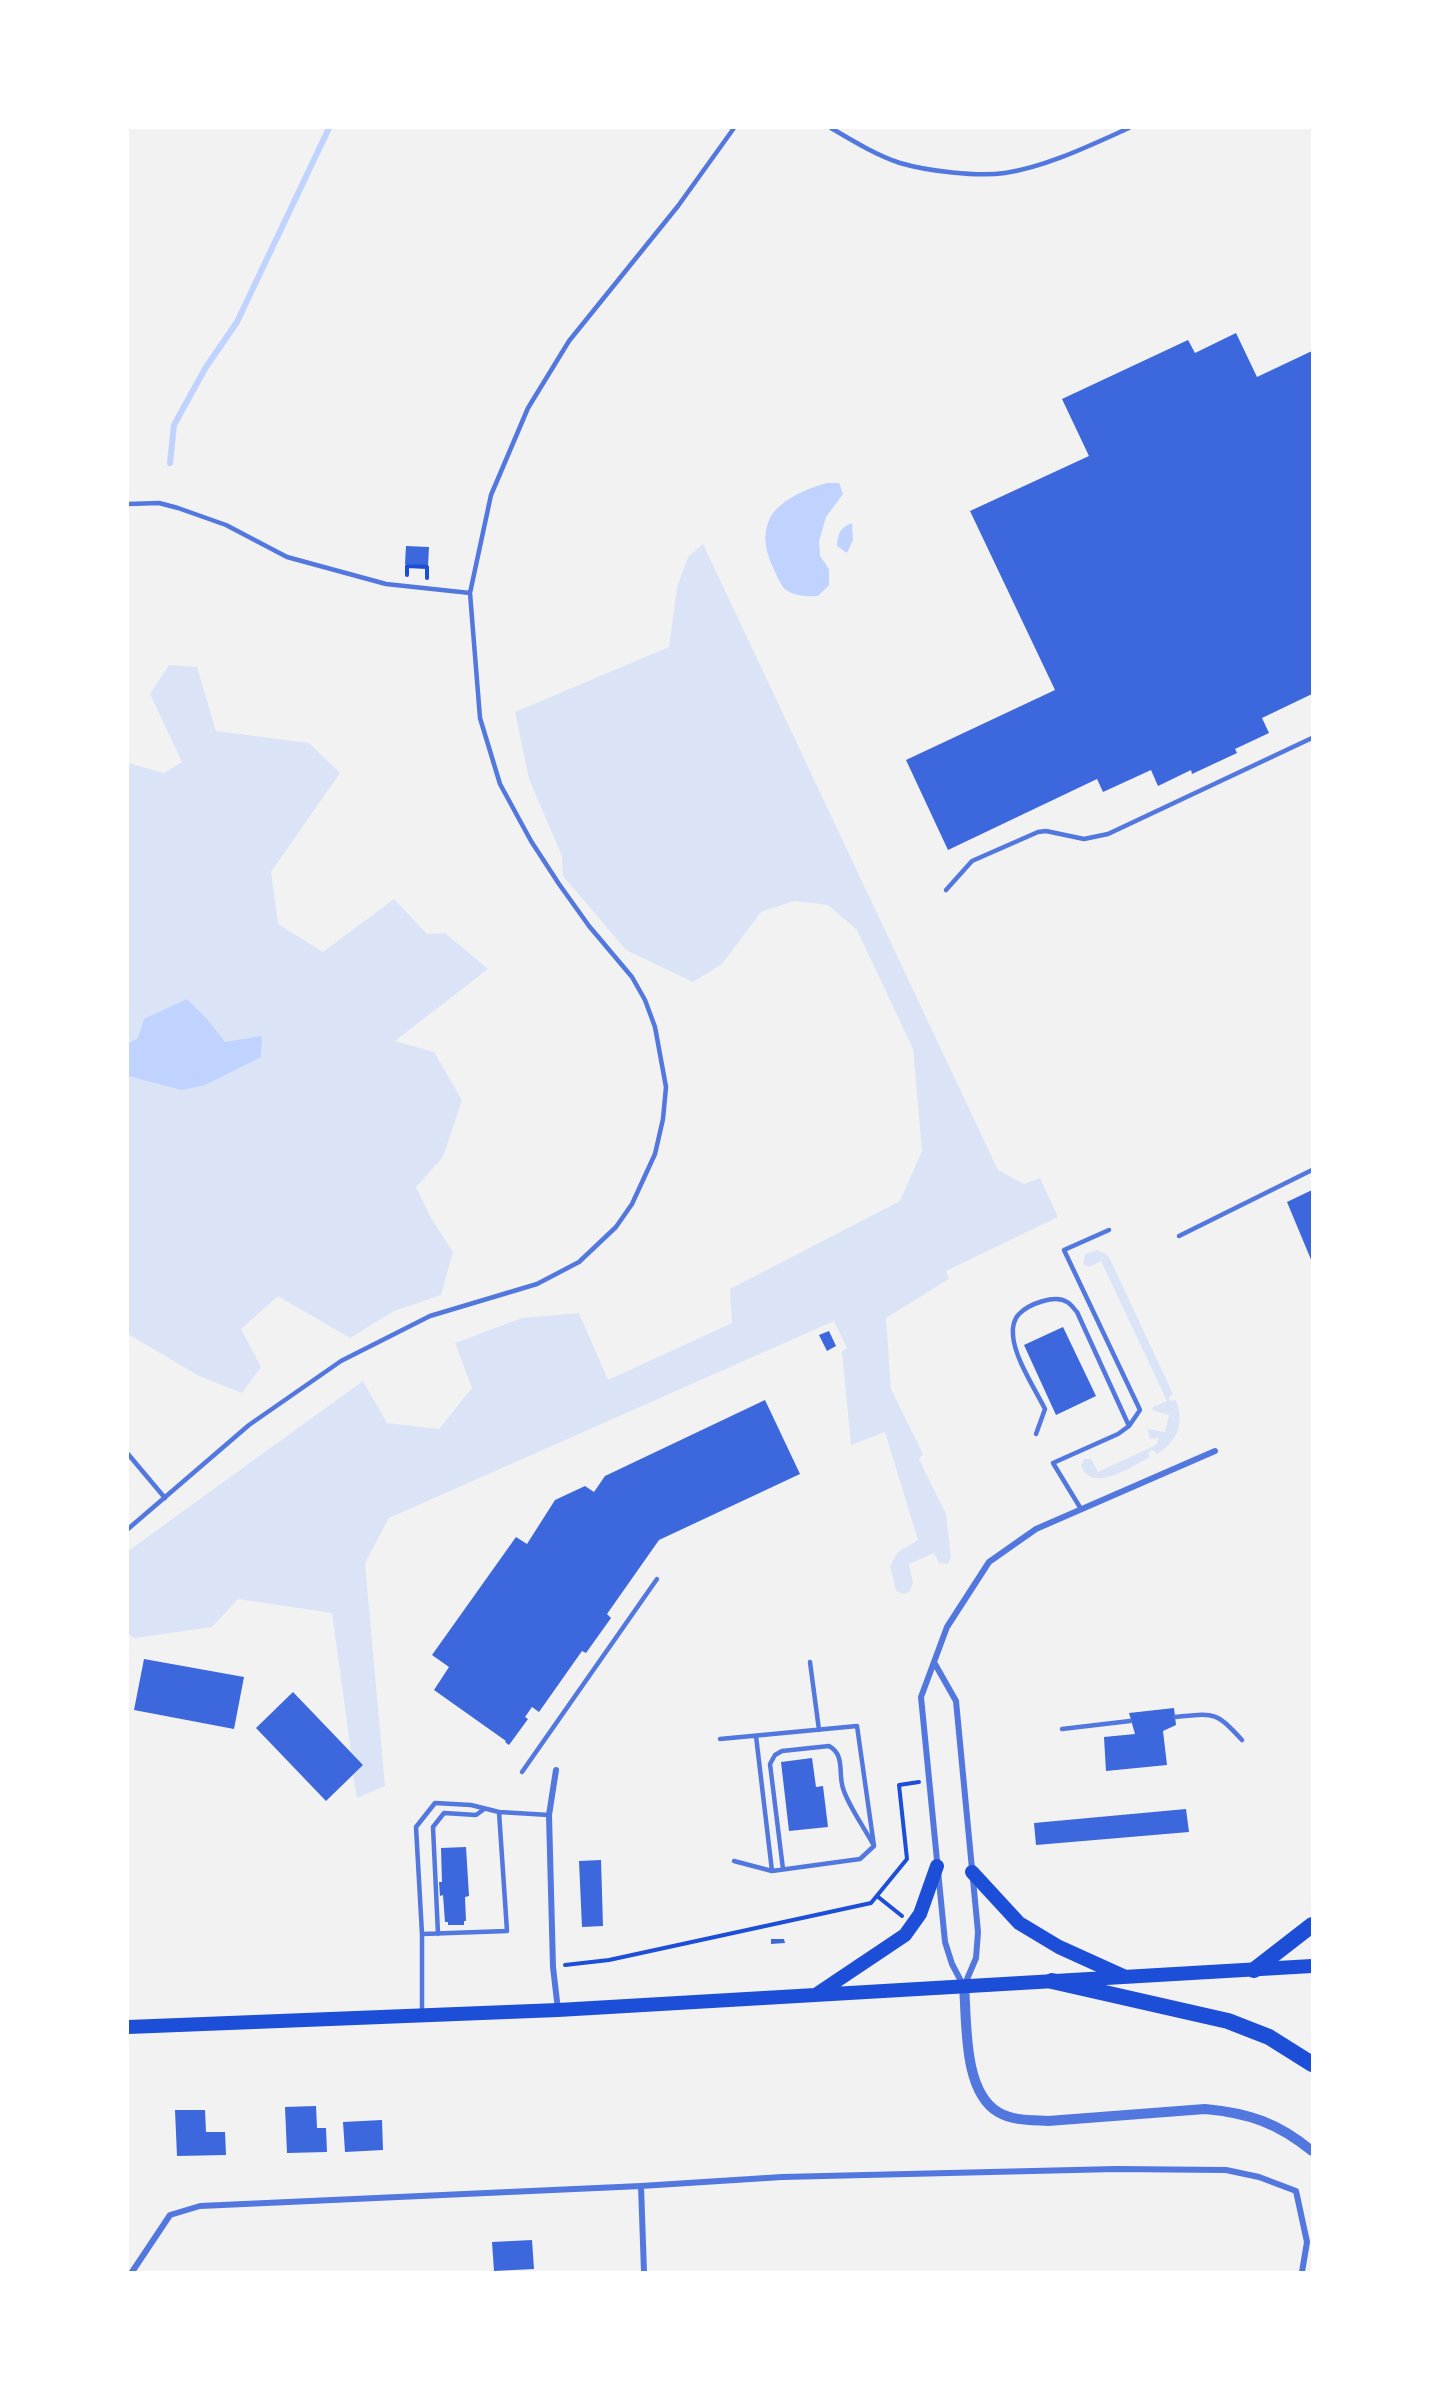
<!DOCTYPE html>
<html>
<head>
<meta charset="utf-8">
<style>
  body { margin:0 }
  #map { position:relative; width:1440px; height:2400px; overflow:hidden; background:#f2f2f2; font-family:Poppins,sans-serif }
  canvas { display:block }
  .frame { position:absolute; inset:0; border:129px solid #fff; pointer-events:none }
</style>
</head>
<body>
<div id="map">
<canvas width="1440" height="2400"></canvas>
<div class="frame"></div>
</div>
<script>
const ctx = document.querySelector('canvas').getContext('2d');
ctx.lineJoin = 'round';
function paint(path, color) { ctx.fillStyle = color; ctx.fill(path, 'evenodd'); }
function strokePath(path, color, width, dash) { ctx.strokeStyle = color; ctx.lineWidth = width; ctx.lineCap = dash ? 'butt' : 'round'; ctx.setLineDash(dash || []); ctx.stroke(path); }
paint(new Path2D(`
  M703,544l295,626 26,14 16,-6 18,39 -112,54 3,8 -63,39 5,71 32,65 -4,5 27,55 5,43 -3,7 -9,-1 -5,-10 -25,11 4,19 -3,8 -6,3 -8,-3 -6,-25 8,-14 20,-12 -33,-108 -34,13 -9,-94 5,-3 -13,-27 -445,197 -24,45 20,223 -28,12 -4,-23 10,-11 -12,-12 -19,-139 -94,-14 -26,28 -77,11 -7,-4v-83l235,-170 24,42 52,6 33,-41 -17,-45 67,-25 57,-5 29,67 124,-57 -2,-34 170,-88 22,-50 -9,-102 -56,-119 -29,-25 -34,-4 -33,11 -39,52 -29,18 -67,-32 -63,-74 -1,-20 -33,-77 -14,-67 154,-65 8,-60 11,-30z
  M169,665l28,2 19,64 93,12 31,30 -69,99 7,52 45,28 71,-53 33,35 18,-1 43,36 -93,72 39,11 28,48 -19,57 -27,30 15,31 22,34 -12,43 -47,16 -44,27 -72,-42 -37,33 20,38 -19,26 -43,-17 -71,-42v-571l36,10 18,-11 -32,-68z
  M1097,1250l9,4 4,5 63,135 -4,3 1,4 6,-1c9,23 1,42 -19,54l-4,-4 -4,2v6c-18,8 -56,36 -68,8l3,-7h7l7,13 58,-27 3,-7 -9,1 -3,-10 18,3 4,-17 -17,-5 1,-3 14,-6 -66,-140 -12,6 -6,-3 2,-10z`), '#dbe4f7');
paint(new Path2D(`
  M827,483h12l4,11 -17,23 -7,24 1,15 9,13v16l-11,11c-11,1 -27,0 -35,-9 -3,-4 -5,-9 -7,-13 -9,-19 -16,-37 -5,-58 11,-17 37,-28 56,-33z
  M852,523l1,17 -6,13 -10,-7c1,-13 3,-18 15,-23z
  M187,999l20,20 18,23 37,-6 -1,21 -56,28 -23,5 -54,-14v-32l10,-6 6,-19z`), '#bfd3fe');
strokePath(new Path2D(`
  M170,463l4,-38 32,-58 31,-45 92,-194`), '#bfd3fe', 6);
paint(new Path2D(`
  M1236,333l21,44 55,-26v343l-50,24 7,15 -34,16 2,4 -45,21 -1,-4 -33,16 -7,-16 -48,22 -6,-13 -149,71 -42,-90 149,-70 -85,-179 119,-55 -27,-57 126,-59 7,13z
  M406,546l23,1 -1,19 -23,-2z
  M1312,1190v72l-25,-60z
  M1063,1327l33,69 -40,19 -32,-70z
  M829,1331l7,15 -9,5 -8,-16z
  M765,1400l35,74 -141,66 -52,74 4,4 -25,35 -4,-2 -43,61 -7,-5 -7,10 3,2 -19,26 -4,-3 1,-1 -72,-51 15,-23 -17,-12 84,-118 11,7 28,-44 30,-14 9,6 11,-16z
  M144,1659l100,18 -10,52 -100,-19z
  M293,1692l70,73 -37,36 -70,-73z
  M1174,1708l2,17 -13,6 4,34 -61,6 -2,-34 31,-3 -6,-21z
  M812,1758l4,29 7,-1 5,41 -39,4 -8,-69z
  M1186,1809l3,23 -153,13 -2,-22z
  M466,1847l3,49 -4,1 1,24h-2v4h-16v-3h-3l-2,-27 -3,1 -1,-14h3l-1,-34z
  M601,1860l2,66 -21,1 -3,-66z
  M771,1939h13l1,4 -14,1z
  M316,2106l1,22h9l1,24 -40,1 -2,-46z
  M175,2110h30l1,22h19l1,23 -49,1z
  M382,2120l1,30 -38,2 -2,-30z
  M532,2240l2,29 -40,2 -2,-29z`), '#3d67dc');
strokePath(new Path2D(`
  M407,575v-9l20,1v11
  M877,1896l25,20
  M565,1965l44,-5 262,-57 36,-44 -8,-74 20,-3`), '#1d4ed8', 4);
strokePath(new Path2D(`
  M831,128c22,13 45,27 69,35 27,8 77,14 105,10 41,-6 86,-28 124,-45
  M128,504l31,-1 19,5 48,17 61,32 99,27 84,9
  M946,890l26,-29 66,-29 8,-1 38,8 24,-5 204,-96
  M1179,1236l133,-66
  M1036,1434l9,-25c-10,-20 -31,-52 -32,-74 -1,-7 1,-16 6,-21 10,-10 36,-20 48,-12 4,2 7,7 10,10l52,114
  M128,1454l37,44
  M1081,1509l-28,-46 65,-29 11,-8 11,-16 -76,-160 45,-20
  M128,1529l121,-104 92,-64 89,-45 107,-32 42,-22 37,-35 16,-23 23,-50 8,-35 3,-32 -11,-60 -10,-27 -13,-23 -43,-51 -30,-42 -28,-43 -31,-57 -20,-66 -10,-125 21,-98 37,-87 41,-67 109,-135 56,-78
  M810,1662l9,68
  M1175,1717c40,-4 40,-6 67,23
  M1062,1729l68,-8
  M756,1736l16,135
  M720,1739l137,-13 17,120 -14,13 -88,12 -38,-10
  M522,1772l135,-193
  M783,1869l-13,-105 5,-9 7,-4 47,-5c15,8 10,24 13,38 2,15 23,45 31,60
  M422,1934l-6,-107 19,-24 36,2 28,7
  M438,1934l-5,-107 11,-14 32,2 7,-5
  M422,2013v-79l85,-3 -8,-119 50,3`), '#5277de', 4.5);
strokePath(new Path2D(`
  M935,1664l21,37 22,231 -2,26 -11,26
  M556,1770l-7,45 4,152 5,43
  M963,1985l-11,-21 -7,-22 -24,-245 26,-70 42,-65 47,-33 179,-78
  M641,2186l3,86
  M132,2272l38,-57 30,-9 441,-20 141,-9 334,-8 110,1 33,7 37,14 11,51 -5,30`), '#5277de', 6);
strokePath(new Path2D(`
  M964,1986c3,37 -1,105 34,126 15,9 33,8 50,9l157,-12c44,4 73,14 107,42`), '#5277de', 10);
strokePath(new Path2D(`
  M972,1872l47,51 40,24 64,29
  M817,1994l88,-59 15,-21 17,-48
  M128,2027l430,-17 754,-44`), '#1d4ed8', 14);
strokePath(new Path2D(`
  M1254,1970l58,-45
  M1052,1981l176,40 41,16 43,27`), '#1d4ed8', 16);
</script>
</body>
</html>
